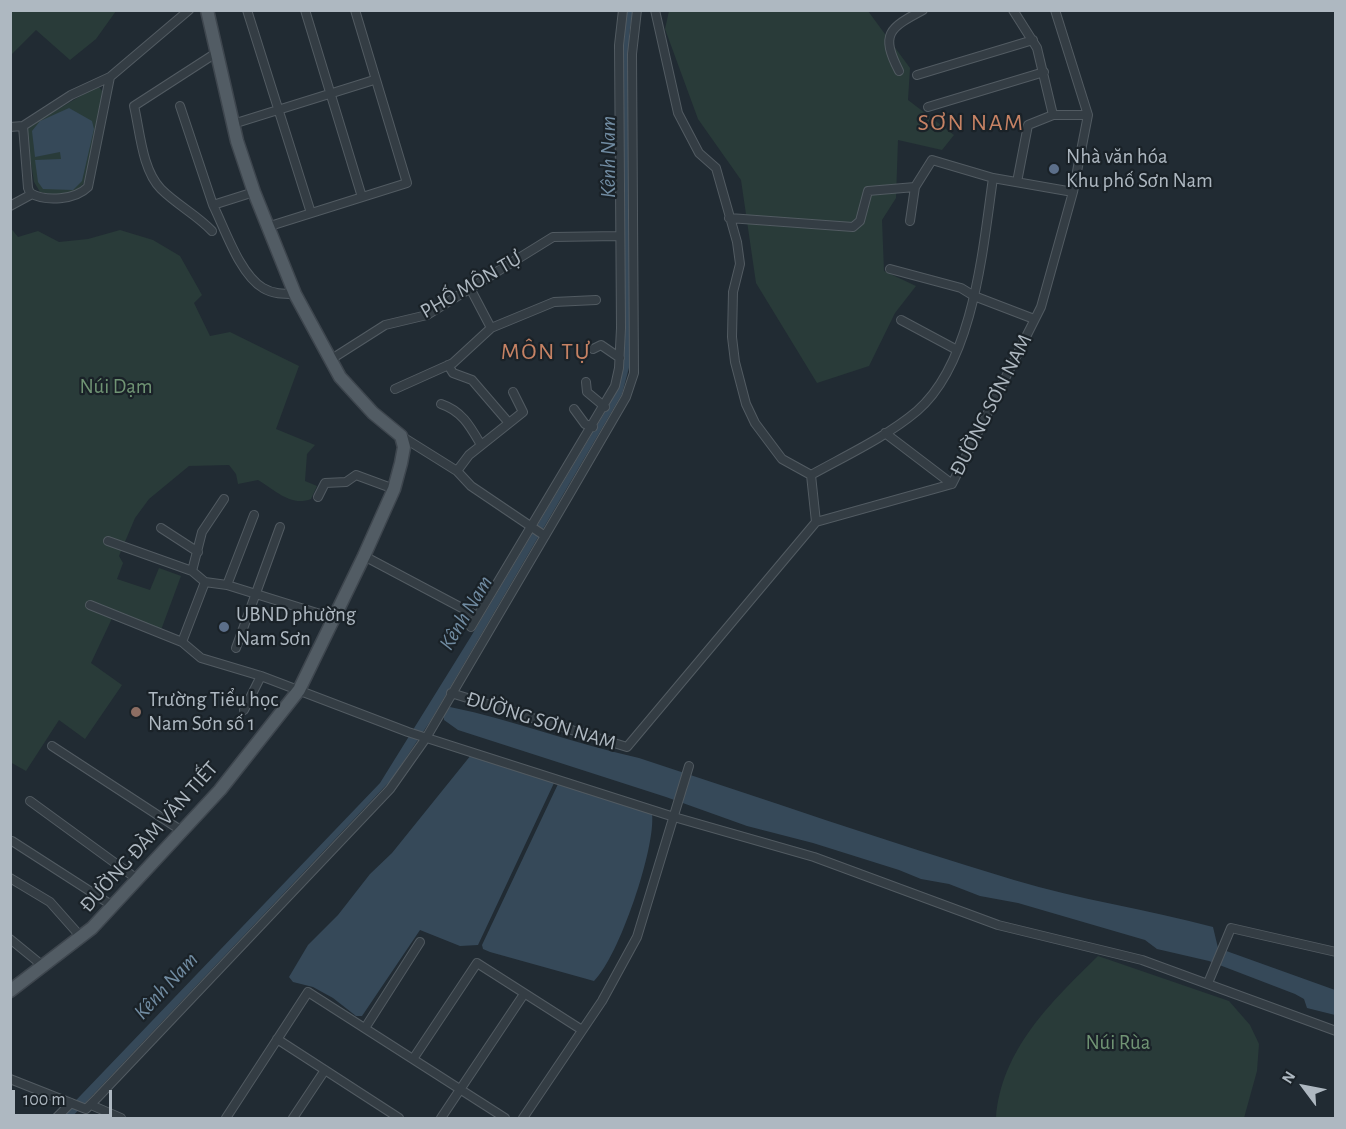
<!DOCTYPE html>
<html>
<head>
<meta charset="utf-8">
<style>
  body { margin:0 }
  #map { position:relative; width:1346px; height:1129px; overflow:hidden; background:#212b33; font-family:"Alegreya Sans",sans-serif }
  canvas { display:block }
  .frame { position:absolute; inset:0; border:12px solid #aeb8c1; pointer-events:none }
  .north { position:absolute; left:1274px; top:1057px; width:60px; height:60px; -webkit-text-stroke:4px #1a2228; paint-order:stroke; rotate:302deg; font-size:16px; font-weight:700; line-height:24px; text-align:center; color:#aeb8c1 }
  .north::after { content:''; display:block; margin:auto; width:21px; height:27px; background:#aeb8c1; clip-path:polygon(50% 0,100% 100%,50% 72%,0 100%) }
  .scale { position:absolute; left:12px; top:1090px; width:100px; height:27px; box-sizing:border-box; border:3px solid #aeb8c1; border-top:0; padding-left:8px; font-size:18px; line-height:21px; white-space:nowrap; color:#aeb8c1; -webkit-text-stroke:4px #1a2228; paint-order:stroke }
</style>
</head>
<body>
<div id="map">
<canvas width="1346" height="1129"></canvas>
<div class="frame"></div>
<div class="north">N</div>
<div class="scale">100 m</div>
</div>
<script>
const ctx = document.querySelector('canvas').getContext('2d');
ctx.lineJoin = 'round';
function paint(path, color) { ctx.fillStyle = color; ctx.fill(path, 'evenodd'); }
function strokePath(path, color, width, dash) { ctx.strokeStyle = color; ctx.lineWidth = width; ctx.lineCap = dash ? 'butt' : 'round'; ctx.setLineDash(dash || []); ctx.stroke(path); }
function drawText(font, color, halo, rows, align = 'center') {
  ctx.font = font + ' "Alegreya Sans",sans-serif'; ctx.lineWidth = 4.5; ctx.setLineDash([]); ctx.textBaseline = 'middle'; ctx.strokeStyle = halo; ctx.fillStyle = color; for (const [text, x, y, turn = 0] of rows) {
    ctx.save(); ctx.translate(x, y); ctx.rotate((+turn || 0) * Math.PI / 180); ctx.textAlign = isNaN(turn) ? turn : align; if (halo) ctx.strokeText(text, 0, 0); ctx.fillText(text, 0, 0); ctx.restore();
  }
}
paint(new Path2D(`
  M11,10h105v1l-20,28 -26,21 -34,-30 -25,25z
  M669,11h199l42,57 -2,32 46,35 -12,15 -44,-10 -2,58 -14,22 2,51 32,15 -21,27 -26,53 -52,17 -61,-100 -15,-103 -43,-61 -33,-90z
  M94,88h6l4,6 -18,86c-10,16 -28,16 -46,12l-6,-10 -8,-51 2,-4z
  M10,227l8,10 20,-6 21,11 29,-3 32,-9 33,10 27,16 22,39 -8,8 16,33 20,-4 69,34 -23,63 39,16 -8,9 -2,27 12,5 -6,13c-20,8 -36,-9 -53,-19l-20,4 -2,-10 -7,-9 -40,1 -40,33 -14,19 -16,38 4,7 -6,16 33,11 9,-22 22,8 -20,54 -46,-18 -24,51 31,22 -37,54 -26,-19 -33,51 -16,-9z
  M1098,956l131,45 21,24 9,19 -2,27 -13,47h-248c5,-68 55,-116 102,-162z`), '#293b39');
paint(new Path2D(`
  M626,11h7l-4,23 1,330 -8,30 -191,326 -39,59 -321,339h-12l321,-335 90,-145 138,-231 15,-37 -1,-336z
  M69,108l23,13 2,8 -12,52 -9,9 -30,-1 -5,-7 -3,-22 26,-1 -1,-7 -25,5 -3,-26 8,-10z
  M450,707c64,13 125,37 189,51 125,41 249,84 375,122 66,20 133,29 199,47l5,21 117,42v25l-28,-7 -3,-9 -9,-5 -86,-33 -52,-12 -12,-9 -127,-37 -38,-7 -31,-12 -28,-5 -22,-9 -86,-27 -66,-17 -81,-29 -208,-67 -14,-10v-8z
  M471,755l83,28 -76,162 -18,1 -40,-16 -58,86h-6l-23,-18 -20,-11 -20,-5 -4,-5 19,-32 30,-30 32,-41 22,-21z
  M558,784l94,30c4,33 -33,143 -58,167l-104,-29 -7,-3 -1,-4z`), '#364959');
const street = new Path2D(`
  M247,10l64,203
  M305,10l57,187
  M655,10l23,103 21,40 17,15 21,74 3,22 -7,28 -1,45 3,25 11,42 9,19 27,36 29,16
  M1013,10l24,38 16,67 -25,10 -11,57
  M899,71c-19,-37 -10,-43 24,-61
  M917,75l116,-35
  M180,106l33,99 41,-13
  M928,107l116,-35
  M1053,115h35
  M233,124l141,-44
  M23,126l5,62 2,5c16,9 45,7 58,-6l22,-110
  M10,127l13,-1 48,-31 39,-18 79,-67
  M213,205c12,24 27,70 50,83 10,6 20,6 32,6
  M10,206l22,-12
  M729,218l124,9 7,-6 8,-30 47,-4
  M910,221l5,-34 17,-27 61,18 80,14
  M267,227l140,-44 -52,-173
  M212,231c-15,-16 -35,-26 -51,-42 -19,-19 -21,-58 -27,-83l82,-53
  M890,269l71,19 13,8 60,23
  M470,288l21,40
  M901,320l56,30
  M593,349l8,-4 19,13
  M330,360l55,-35 42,-10 126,-78 66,-1
  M448,365l5,8 19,7 37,43
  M586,382l1,10 18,15
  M395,389l58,-26 38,-35 63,-26 42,-2
  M441,404c21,7 29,22 40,41
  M574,409l11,15 8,3
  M885,433l67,51
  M401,436l56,35 14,15 74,50
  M457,471l12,-16 54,-43 -10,-20
  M811,475c36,-20 75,-38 106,-64 57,-49 66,-164 76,-233
  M811,475l5,47
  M318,497l7,-14 21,-1 10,-7 38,14
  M161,528l37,24
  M108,541l84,30 13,11 22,3 106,33
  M364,556l113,60
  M192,571l10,-39 22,-33
  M227,585l27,-70
  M90,605l92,37 19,16 60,18 147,56 266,85 140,40 184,68 144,35 194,71
  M471,627l144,-241 4,-18 2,-40 -2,-283 4,-35
  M182,642l23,-60
  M236,648l44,-121
  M451,693l176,54 189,-225 136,-38 89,-177 32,-115 15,-77 -33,-105
  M244,710l17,-34
  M52,746l130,85
  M30,801l107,78
  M12,841l101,65
  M10,878l40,24 31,35
  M10,939l33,27
  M1208,983l23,-55 105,24
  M365,1028l55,-86
  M277,1039l122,79
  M413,1059l64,-96 105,67
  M10,1079l76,30 11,-11 293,-309 36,-51 143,-243 57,-98 8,-24 -2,-319 5,-44
  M91,1105l30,13
  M56,1118l15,-15
  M226,1118l82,-126 197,126
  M293,1118l32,-48
  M441,1118l83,-124
  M523,1118l79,-117 35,-64 52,-171`);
const primary = new Path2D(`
  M10,991l82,-63 128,-138 79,-100 65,-134 30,-67 7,-26 3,-16 -3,-11 -28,-23 -33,-36 -45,-83 -41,-102 -17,-51 -30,-131`);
strokePath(street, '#525b62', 10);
strokePath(primary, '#3e464e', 15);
strokePath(street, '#343d44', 8);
strokePath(primary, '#525c64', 12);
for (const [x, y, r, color] of [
  [1054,169,6,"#5c6f8a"],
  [224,627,6,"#5c6f8a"],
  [136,712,6,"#8d6e63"]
]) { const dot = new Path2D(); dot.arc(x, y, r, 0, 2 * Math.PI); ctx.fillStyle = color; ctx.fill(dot); strokePath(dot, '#1a2228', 2); }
drawText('21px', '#aeb8c1', '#1a2228', [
  ["Nhà văn hóa",1066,157],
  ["Khu phố Sơn Nam",1066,181],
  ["UBND phường",236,615],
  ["Nam Sơn",236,639],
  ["Trường Tiểu học",148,700],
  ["Nam Sơn số 1",148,724]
], 'left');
drawText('21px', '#aeb8c1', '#1a2228', [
  ["PHỐ MÔN TỰ",471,285,-30],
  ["ĐƯỜNG SƠN NAM",991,405,-63],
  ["ĐƯỜNG SƠN NAM",541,721,17],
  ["ĐƯỜNG ĐÀM VĂN TIẾT",149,837,-48]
]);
drawText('21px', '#709474', '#1a2228', [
  ["Núi Dạm",116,387],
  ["Núi Rùa",1118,1043]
]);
drawText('italic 22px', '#718ca2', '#1a2228', [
  ["Kênh Nam",608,157,-90],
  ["Kênh Nam",466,613,-59],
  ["Kênh Nam",166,986,-47]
]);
ctx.letterSpacing = '1.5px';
drawText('24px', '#c68264', '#1a2228', [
  ["SƠN NAM",971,123],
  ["MÔN TỰ",546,352]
]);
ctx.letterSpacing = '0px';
</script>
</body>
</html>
